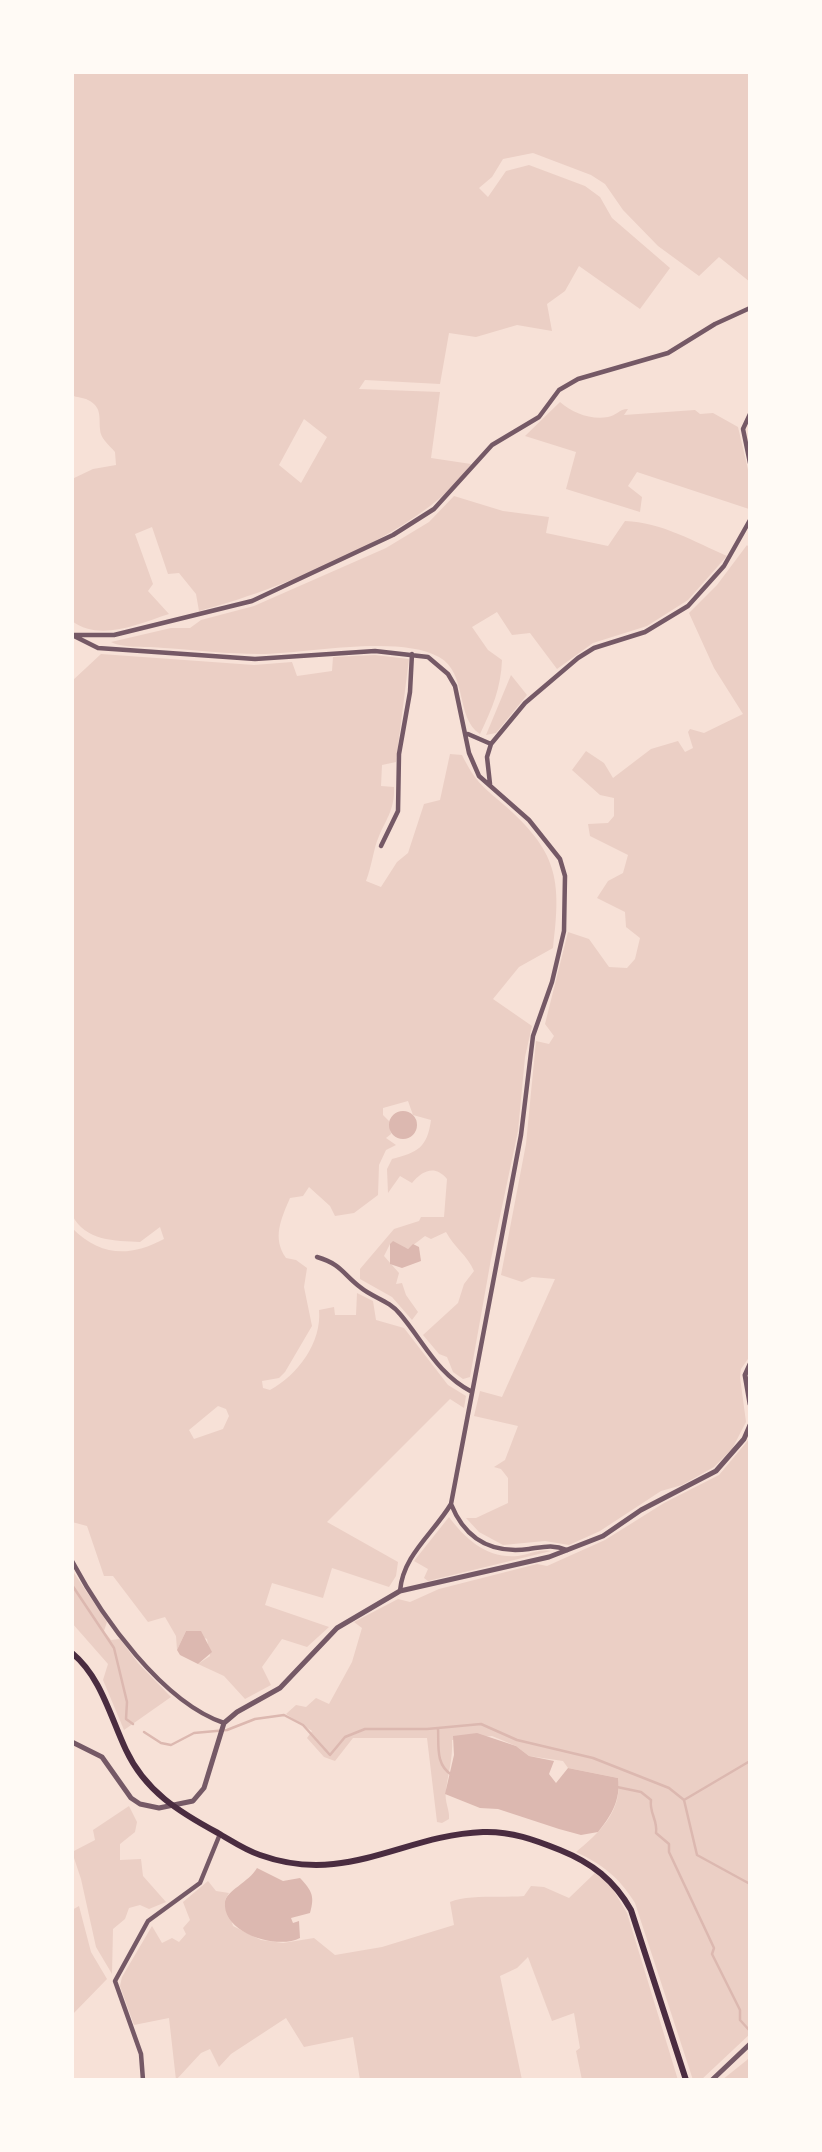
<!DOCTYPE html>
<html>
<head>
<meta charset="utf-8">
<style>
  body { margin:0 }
  #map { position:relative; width:822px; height:2152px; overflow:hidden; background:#f7e1d7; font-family:"Noto Sans",sans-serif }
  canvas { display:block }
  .frame { position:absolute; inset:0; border:74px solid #fffaf5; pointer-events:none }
</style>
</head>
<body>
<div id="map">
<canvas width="822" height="2152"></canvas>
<div class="frame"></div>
</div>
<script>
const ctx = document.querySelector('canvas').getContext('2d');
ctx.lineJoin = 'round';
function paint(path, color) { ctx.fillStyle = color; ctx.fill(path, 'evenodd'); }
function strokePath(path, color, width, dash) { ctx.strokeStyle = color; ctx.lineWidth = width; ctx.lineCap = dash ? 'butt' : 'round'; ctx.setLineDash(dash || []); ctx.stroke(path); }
paint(new Path2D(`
  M72,72h678v210l-31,-25 -20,19 -41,-30 -35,-36 -18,-26 -14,-9 -58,-22 -30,6 -11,18 -13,11 9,9 18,-26 23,-6 56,21 15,11 12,21 58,50 -30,41 -61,-43 -14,25 -18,13 5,27 -35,-6 -41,12 -27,-4 -9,51 -75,-4 -6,9 81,3 -9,66 40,6c-42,67 -198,128 -272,147l-3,-17 -17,-21 -11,1 -16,-47 -17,7 18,50 -5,7 21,23c-31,10 -69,28 -97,7v-142l21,-10 23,-4 -1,-13c-6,-7 -15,-14 -15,-23 -1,-12 2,-22 -12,-29 -5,-3 -11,-2 -16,-5zM304,419l23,18 -26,46 -22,-18z
  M560,402c12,11 31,18 48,15 8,-1 11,-8 20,-8l-4,6 71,-5 5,4 13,-1 25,14 12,51 -1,31 -112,-37 -9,14 14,11 -2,15 -74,-23 10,-37 -51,-16z
  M454,496l49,15 46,6 -3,16 62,13 17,-25c36,1 70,21 102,35l-39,44 -41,26 -54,17 -36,26 -27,-36 -18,2 -15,-23 -25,15 16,23 14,10c-1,28 -10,49 -22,74 -25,-16 -12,-61 -41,-77 -41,-23 -134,-3 -180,-3 -32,0 -64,-4 -95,-6 -16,-2 -39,1 -53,-6l60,-14h19l11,-8 53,-14 132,-58 43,-26z
  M747,545l3,4v807l-9,13 -1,8 6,45 -14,27 -18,18 -32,18 -21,6 -61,40 -31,14 -24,-4 -42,4 -24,-13 -13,-14h10l32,-15v-25l-7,-9 -7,-2 11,-7 13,-34 -44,-10 6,-25 22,6 53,-118 -23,-2 -10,5 -21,-7 25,-131 10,-103 13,3 5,-8 -9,-12 23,-92 21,7 20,28 18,1 8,-9 5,-21 -14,-11 -1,-15 -28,-14 11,-17 15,-8 5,-18 -38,-19 -2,-12 20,-1 6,-7v-18l-14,-3 -28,-25 14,-19 18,12 9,15 38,-29 27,-8 7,11 8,-4 -5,-16 2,-3 14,4 39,-19 -29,-46 -25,-55 28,-28z
  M101,654l153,11 38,-3 5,14 35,-5 1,-14 42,-2 34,4 -13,103 -14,3 -1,21 13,1c1,21 -7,31 -15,49 -6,14 -7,30 -13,45l15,6 16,-25 11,-9 16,-49 16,-4 10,-46 12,1c13,26 19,30 41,49 54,47 59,74 50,144l-34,19 -26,32 39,27 -7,31 -7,74 -27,128 -21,118 -7,2 -10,-7 -6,-15 -8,-3 -16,-19 35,-32 6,-19 10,-13c-7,-16 -20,-24 -28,-39l-15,7 -6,-3 -17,13 -18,-5 -6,12 15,17 -3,11 6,-1 4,12 12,17 -6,8 -20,-23 -32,-18v-10l34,-40 25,-8 2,-4h23l3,-38c-12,-14 -24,-9 -35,4l-12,-7 -12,17 -1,-24 5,-10c26,-7 35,-11 39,-39l-18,-5 -5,-14 -25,7v7l7,7 1,12 -5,4 10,7 -10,5 -7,15 -1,30 -24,18 -19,3 -5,-10 -21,-19 -6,9 -13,2c-9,21 -18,40 -4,60l10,2 11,8 -3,19 8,39 -27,46 -6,6 -17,3 1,7 7,2c28,-15 52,-48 49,-80l15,-3 1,8h21l1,-22 16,8 3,19 28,8 44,57 18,11 -2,12 -14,-9 -123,123 71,40 -2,14 -7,11 -57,-19 -9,30 -51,-15 -7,22 64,22 -22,20 -25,-8 -20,28 9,18 -26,14 -21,-23 -26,-12 12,-8 -3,-17 -21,-8 -9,19 -1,-14 -11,-19 -17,5 -35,-46h-9l-17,-50 -15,-4v-294c29,29 58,29 92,11l-4,-12 -20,15c-25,-1 -55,-1 -68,-27v-534zM218,1406l8,3 3,7 -6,13 -29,10 -5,-9z
  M511,675l16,20 -31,38 -10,2z
  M750,1438v596l-49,46h-8l-58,-177c-16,-26 -32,-38 -59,-51 22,-18 47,-41 42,-74l-50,-10 -5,-7 -34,-5 -13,-10 -24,-10 -40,4c1,19 -4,33 -6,51 -2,10 4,19 3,28l-7,4 -5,-1 -10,-84h-74l-18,23 -11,-4 -17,-19 5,-7 -26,-17 10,-9 10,2 10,-9 13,6 23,-42 10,-34 -8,-6 44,-23 12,3 29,-13 98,-25 10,2 58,-26 59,-37 55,-28z
  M449,1517c17,23 39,42 69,39 12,-2 22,-7 33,-5l-123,30 -4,-3 4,-9 -14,-8z
  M72,1570l35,52 -3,9 7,9 9,-1 18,24 33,34 -47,33 -21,-50 5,-16 -36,-41z
  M129,1806l8,16 -2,10 -15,12v16l21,-1 2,17 23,26 -17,7 -9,-4 -11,3 -4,11 -12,10 -1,45 -16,-27 -15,-68 -9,-27 23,-12 -2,-10z
  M595,1873l16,13 16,27 51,167h-96l-6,-29 4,-3 -6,-35 -22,8 -24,-64 -11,11 -17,8 22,104h-162l-7,-43 -49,10 -18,-29 -55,36 -12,13 -9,-18 -9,4 -25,27 -7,-62 -35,7 -14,-39 2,-9 30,-51 10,17 10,-5 7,4 7,-8 -3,-6 7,-8 -7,-18 25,-21 8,10 13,2 -4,7 8,26 28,14 22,3 31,-5 21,17 47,-8 72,-22 -4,-23c18,-8 52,-4 74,-6l7,-10 13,1 25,11z
  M79,1906l12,46 16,27 -35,36v-105z
  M750,2056v24h-28l25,-20z`), '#ebcfc5');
paint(new Path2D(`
  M389 1125a14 14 0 1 1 28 0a14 14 0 1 1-28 0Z
  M393,1241l15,8 5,-5 6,3 2,14 -19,7 -12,-4v-20z
  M186,1631h15l11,21 -14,12 -18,-9 -3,-5z
  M477,1733l39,13 13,10 25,5 -5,13 7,9 12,-15 50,10c3,22 -7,38 -20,54l-17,3 -22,-6 -61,-20 -18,-1 -35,-14 9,-39 -1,-19z
  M257,1868l26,13 17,-3c12,13 15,18 10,35l-19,5 2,5 6,-2 1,17c-23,12 -78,-5 -75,-36 1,-11 24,-20 32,-34z`), '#dcb8b0');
strokePath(new Path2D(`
  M72,1585l42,63 13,54 -1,17 7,5
  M438,1728c1,17 -3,37 14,47
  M144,1732l17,11 10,2 23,-12 33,-3 28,-11 29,-4 19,10 27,30 15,-18 20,-8h62l54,-5 36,16 76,18 76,30 15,12 13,55 53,29
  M617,1787l24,5 10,8c-2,13 7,20 5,33l13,11v8l45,96 -2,6 28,56v10l10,11
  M684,1800l66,-39`), '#dcb8b0', 2.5);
strokePath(new Path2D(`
  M750,414l-7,15 7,34
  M72,635l26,13 157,11 120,-8 53,6 20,17 7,12 14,67 10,23 50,44 31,39 5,17 -1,55 -12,51 -19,54 -12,99 -70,369c-18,30 -48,51 -51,87
  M73,635h41l138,-34 141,-66 41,-26 58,-64 47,-28 20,-27 19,-11 90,-26 47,-29 35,-16
  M468,734l23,10 34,-41 53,-45 16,-10 51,-16 43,-26 36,-40 26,-46
  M490,784l-3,-27 4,-13
  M381,846l17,-35 1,-57 11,-62 2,-38
  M317,1257c24,7 26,17 43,30 13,11 29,13 40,27 24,28 37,60 72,78
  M451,1504c14,35 40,50 78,45 14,-2 24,-5 38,1
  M72,1561c30,56 90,141 152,162
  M143,2080l-2,-26 -26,-73 33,-60 52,-38 20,-49`), '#755966', 4.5);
strokePath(new Path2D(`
  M750,1364l-5,11 5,29
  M72,1742l30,15 29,41 9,6 19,4 34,-7 11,-13 20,-65 13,-11 43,-24 57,-60 63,-37 149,-34 54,-21 38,-26 75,-39 28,-32 6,-14
  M712,2080l38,-36`), '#755966', 5);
strokePath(new Path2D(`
  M72,1653c29,24 38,63 54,97 19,41 53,62 92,83 14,8 27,17 42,22 86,31 143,-20 223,-23 28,-1 52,8 77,18 32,13 54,30 71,60l55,170`), '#4a2c40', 6);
</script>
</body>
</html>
